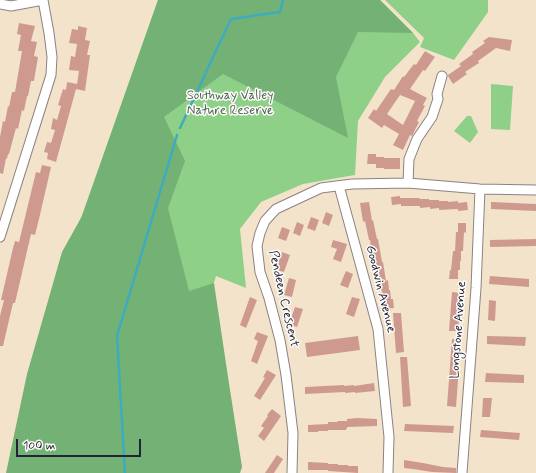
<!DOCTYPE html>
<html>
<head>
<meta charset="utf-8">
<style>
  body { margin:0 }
  #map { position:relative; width:536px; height:473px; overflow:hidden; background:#f4e3cb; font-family:Mynerve,sans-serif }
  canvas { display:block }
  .scale { position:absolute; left:16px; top:439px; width:125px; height:18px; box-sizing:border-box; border:2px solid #22223b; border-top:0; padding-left:5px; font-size:12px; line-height:14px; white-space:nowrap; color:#22223b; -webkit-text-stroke:3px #fdfcf7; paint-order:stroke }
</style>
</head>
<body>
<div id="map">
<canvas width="536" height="473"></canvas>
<div class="scale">100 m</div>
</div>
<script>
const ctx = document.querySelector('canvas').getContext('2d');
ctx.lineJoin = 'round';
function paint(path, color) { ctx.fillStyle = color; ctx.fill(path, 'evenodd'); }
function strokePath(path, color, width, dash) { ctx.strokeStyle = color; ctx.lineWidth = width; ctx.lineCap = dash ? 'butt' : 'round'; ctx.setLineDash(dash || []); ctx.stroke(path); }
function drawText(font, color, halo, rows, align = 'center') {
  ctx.font = font + ' Mynerve,sans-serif'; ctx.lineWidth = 3; ctx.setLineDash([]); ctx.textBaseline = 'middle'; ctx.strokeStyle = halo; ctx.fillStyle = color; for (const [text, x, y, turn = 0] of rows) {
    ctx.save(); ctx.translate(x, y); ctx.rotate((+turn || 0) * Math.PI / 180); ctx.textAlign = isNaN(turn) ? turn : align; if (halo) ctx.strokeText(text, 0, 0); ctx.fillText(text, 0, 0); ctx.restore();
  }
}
paint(new Path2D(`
  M158,0h222l33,33 7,9 -35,35 -27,44 -3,54 -52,9 -42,18 -21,27 6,59 -30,-12 -2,7 -204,190 59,-221z
  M385,0h103v12l-34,48 -34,-13 4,-9z
  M491,84l22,2 -3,44 -19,-1z
  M467,116h4l7,16 -8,11 -16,-12z`), '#8fd088');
paint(new Path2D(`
  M158,0h222l33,33 -55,-1 -22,45 12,61 -125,-64 -59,43 21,44 -17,47 21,83 25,-8 14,94 14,90 -2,6h-234l21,-99 35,-122 20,-36z`), '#73b274');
strokePath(new Path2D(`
  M206,72l25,-53 49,-7 3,-12
  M180,128l25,-53
  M125,473l-8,-137 60,-201`), '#3fabbe', 2.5);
paint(new Path2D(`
  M19,23l16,3 -4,15 6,1 -3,14 4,1 -4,24h-3l-3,15h-1l-3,15 -2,-1 -4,19 -2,-1 -7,26h-1l-1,5 -1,-1 -3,16 -3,-1v-36l3,-16 2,1 3,-16 1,1 3,-15h3l7,-41h-4l3,-16 -4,-1z
  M78,26l9,2 -2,12 5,1 -3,14h3l-5,36 -9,-2 -20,73 -9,-3 1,-6 -4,-1 3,-10 4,1 4,-13 -4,-1 2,-11 4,2 4,-14 -3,-1 5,-16 3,1 1,-8 10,2 2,-13 -10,-1 2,-14 4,1 2,-13 -8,-1 3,-14 6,1z
  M489,37l23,3 -2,11 -14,-3 -18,13 1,2 -14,9 2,2 -14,10 -5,-8v-1l13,-9 -2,-2 14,-10 -1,-2 13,-9 -2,-2z
  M425,51l10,6 -10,14 -2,-1 -13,19 17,9 -4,7 2,1 -8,15 2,1 -7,14 -2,-1 -7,15 -10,-5 6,-11 -15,-9 -2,3 -14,-10 6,-9 2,2 15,-22 3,1 9,-14 1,1 10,-13 2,1zM400,95l15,6 -12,24 -16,-11z
  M368,154h8v3h8v1h16v11h-16v-1h-8v-4h-9z
  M42,165l9,2 -12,52 -4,16 -4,-1 -16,69h-2l-10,43h-3v-30l4,-16h-3l12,-52 2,-7 4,1 17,-70 4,1z
  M400,196v2h19l1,1h9v1h10v1h9v1l10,-1v2l9,-1 1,8 -10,1v-2l-19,1v-2l-9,1v-2l-10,1v-2h-19v-2l-9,1 -1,-8z
  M369,202l3,19 1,-1 4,19h1l4,23h1l3,19 2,-1 1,10h1l1,9h2l1,9 -8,1 -1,-9h-2l-1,-10 -1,1 -1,-10h-2l-3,-18h-2l-3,-23h-1l-4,-19 -2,1 -3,-19z
  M491,202l45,2v7l-45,-2z
  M326,212l7,3 -4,11 -7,-3z
  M311,217l8,3 -4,11 -8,-3z
  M297,222l7,3 -4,11 -7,-3z
  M458,223h8v10l-2,-1 -1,19h-2v10h-1v9h-2v9h-9l1,-9h1l2,-19h2l1,-19h2z
  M282,227l8,3 -4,11 -8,-3z
  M536,239v7l-46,1v-7z
  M333,240l14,4 -6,18 -8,-3 4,-10 -6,-2z
  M282,252l8,3 -6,17 -8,-2z
  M346,271l7,3 -5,14 -8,-3z
  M490,276l39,3v8l-40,-3z
  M289,278l7,2 -4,17 -8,-2z
  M452,292l9,1 -3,38h-9z
  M250,297l7,3 -11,28 -6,-3z
  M352,297l8,2 -6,18 -8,-3z
  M489,300l7,1 -1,20 -7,-1z
  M295,307l8,2 -6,18 -6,-2 1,-3 -2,-1z
  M393,313h8l3,39 -8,1z
  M257,332l11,4 -11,28 -6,-3 7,-20 -4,-2z
  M358,336l2,14 -53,7 -2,-14z
  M487,336l39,1 -1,9 -38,-2z
  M452,339l9,1 -5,67 -9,-1z
  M400,357h7l4,49 -8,1z
  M267,370l9,5 -16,25 -6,-4 11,-18 -2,-1z
  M486,373l38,2v8l-39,-1z
  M374,383l1,8 -20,2v-1l-10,1v-1l-40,2v-7l39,-2v1l10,-1v1z
  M483,398h9l-2,19h-8z
  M272,409l9,7 -17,25 -6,-5 6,-8 -3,-2 7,-10 -1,-1z
  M357,418l20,1v7l-30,1v-8z
  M338,421h9v8h-1v1h-18v1h-10v1h-10v-7l20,-1v-2h9z
  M405,424l49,2 -1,7 -49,-2z
  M481,430l39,3 -1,7 -39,-3z
  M277,455l6,4 -9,14h-9z
  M404,460l19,3 20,4 13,1v5l-24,-1 -19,-3 -9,-1z
  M308,462l20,1v1h10v1h10v5v-4h10v7l-30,-2v-1h-20z`), '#ce9a90');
const street = new Path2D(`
  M0,4l11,2 32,-6
  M408,183l1,-24 8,-20 15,-22 6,-18 -1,-5 5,-18
  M339,186l39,143 11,108 -1,36
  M0,237l51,-162 1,-18 -3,-24 -6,-33
  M292,473l1,-40 -7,-58 -6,-35 -11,-42 -9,-26 -3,-26 3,-13 5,-12 11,-12 45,-21 31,-4 56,-1 72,6 56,1
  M462,473l14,-185 4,-99`);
strokePath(street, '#8b8283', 11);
strokePath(street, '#fff', 9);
drawText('13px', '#485f56', '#fdfcf7', [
  ["Southway Valley",230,96],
  ["Nature Reserve",230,111]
]);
drawText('13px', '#22223b', '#fdfcf7', [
  ["Goodwin Avenue",380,289,76],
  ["Pendeen Crescent",283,299,77],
  ["Longstone Avenue",459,330,-86]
]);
</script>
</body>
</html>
